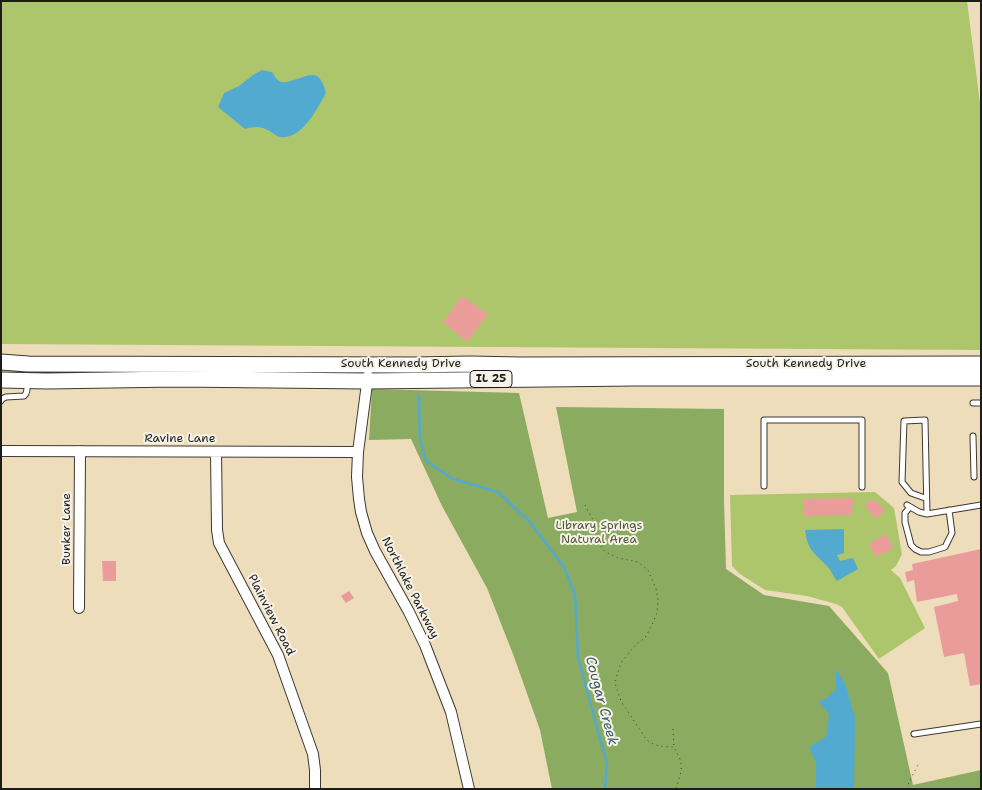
<!DOCTYPE html>
<html>
<head>
<meta charset="utf-8">
<style>
  body { margin:0 }
  #map { position:relative; width:982px; height:790px; overflow:hidden; background:#eeddba; font-family:"Shantell Sans",sans-serif }
  canvas { display:block }
  .frame { position:absolute; inset:0; border:2px solid #1c1c1c; pointer-events:none }
</style>
</head>
<body>
<div id="map">
<canvas width="982" height="790"></canvas>
<div class="frame"></div>
</div>
<script>
const ctx = document.querySelector('canvas').getContext('2d');
ctx.lineJoin = 'round';
function paint(path, color) { ctx.fillStyle = color; ctx.fill(path, 'evenodd'); }
function strokePath(path, color, width, dash) { ctx.strokeStyle = color; ctx.lineWidth = width; ctx.lineCap = dash ? 'butt' : 'round'; ctx.setLineDash(dash || []); ctx.stroke(path); }
function drawText(font, color, halo, rows, align = 'center') {
  ctx.font = font + ' "Shantell Sans",sans-serif'; ctx.lineWidth = 4; ctx.setLineDash([]); ctx.textBaseline = 'middle'; ctx.strokeStyle = halo; ctx.fillStyle = color; for (const [text, x, y, turn = 0] of rows) {
    ctx.save(); ctx.translate(x, y); ctx.rotate((+turn || 0) * Math.PI / 180); ctx.textAlign = isNaN(turn) ? turn : align; if (halo) ctx.strokeText(text, 0, 0); ctx.fillText(text, 0, 0); ctx.restore();
  }
}
paint(new Path2D(`
  M1,1h966l14,110v239l-980,-6z
  M875,492l19,16 8,46 -6,12 -5,4 9,8 25,50 -46,31 -37,-52 -6,-3 -29,-8 -42,-6 -25,-16 -8,-8 -2,-71z`), '#adc66c');
paint(new Path2D(`
  M372,389l147,4 29,125 29,-6 -21,-105 168,2v92l2,68 38,26 65,11 59,67 25,112 68,-15v19h-429l-12,-59 -27,-76 -26,-66 -45,-82 -31,-67 -42,1z`), '#8aab60');
paint(new Path2D(`
  M262,70l10,2c2,3 4,7 7,9 4,2 7,1 11,0 21,-6 29,-14 36,12 -9,16 -26,51 -49,43 -2,-1 -4,-3 -6,-4 -9,-6 -16,-6 -26,-3l-27,-22 6,-14 15,-7 14,-11z
  M844,529v24l-7,2 3,6 13,-3 5,11 -21,12c-3,-4 -6,-10 -9,-14 -14,-15 -20,-15 -23,-37z
  M836,669l9,14 10,35 -1,71h-38v-26l-7,-16 17,-10 3,-23 -10,-12 9,-5 8,-8z`), '#53aad0');
strokePath(new Path2D(`
  M419,395l1,44 6,22 27,18 45,13 32,30 34,45 11,28 3,62 22,82 7,24 -2,26`), '#53aad0', 2.5);
paint(new Path2D(`
  M462,296l26,18 -21,28 -24,-20z
  M853,498l-1,17 -49,1v-17z
  M873,499l12,11 -9,9 -11,-13z
  M886,534l7,14 -17,9 -7,-13z
  M981,549v135l-11,2 -6,-33 -20,4 -10,-50 24,-6 -1,-7 -40,8 -3,-22 -7,2 -2,-10 8,-2 -1,-6z
  M102,561h14v20h-13z
  M349,591l5,7 -8,5 -5,-7z`), '#ea9c9b');
const lane = new Path2D(`
  M1,401l1,-2 4,-2 18,-1c4,-3 3,-9 3,-14
  M973,403h8
  M973,436l1,41
  M764,486v-66h98v67
  M925,498l-14,-5 -9,-11 2,-61 21,-1 2,94
  M907,505l12,7 8,2 54,-9
  M910,507l-5,6v9l6,23 4,4 6,3h8l16,-5 7,-14 -3,-23
  M914,734l67,-10`);
const street = new Path2D(`
  M368,376l-10,76 -1,25 2,22 2,13 6,21 8,18 34,61 16,33 26,67 18,77
  M1,451l357,1
  M216,452l1,78 2,13 59,112 35,99 2,16v19
  M79,608l1,-157`);
const primary = new Path2D(`
  M1,362l27,2 386,1 56,-1 51,1 460,-1
  M1,380l46,1 130,-2 190,2 269,-3h345`);
strokePath(lane, '#3c3934', 7);
strokePath(street, '#3c3934', 12);
strokePath(primary, '#3c3934', 17);
strokePath(new Path2D(`
  M585,505l9,17 3,19 7,10 14,7 20,4 10,8 8,19 2,11 -1,13 -5,12 -7,13 -9,6 -15,19 -6,18 1,6 5,14 25,38c6,7 18,8 28,8 1,3 3,5 4,8 7,11 1,23 -2,34
  M673,729l1,18
  M907,789l2,-7 10,-19`), '#3c3934', 1, [1, 4]);
strokePath(lane, '#fff', 5);
strokePath(street, '#fff', 10);
strokePath(primary, '#fff', 15);
for (const [x, y, w] of [
  [491,379,42]
]) { const box = new Path2D(); box.roundRect(x - w / 2, y - 8.5, w, 17, 4); ctx.fillStyle = '#f7f3e8'; ctx.fill(box); strokePath(box, '#1c1c1c', 1); }
drawText('bold 11px', '#1c1c1c', null, [
  ["IL 25",491,379]
]);
drawText('12px', '#1c1c1c', '#f7f3e8', [
  ["South Kennedy Drive",401,364],
  ["South Kennedy Drive",806,364],
  ["Ravine Lane",180,439],
  ["Bunker Lane",67,529,-90],
  ["Northlake Parkway",410,588,63],
  ["Plainview Road",271,615,63]
]);
drawText('12px', '#4f5838', '#f7f3e8', [
  ["Library Springs",599,526],
  ["Natural Area",599,540]
]);
drawText('italic 14px', '#355c6d', '#f7f3e8', [
  ["Cougar Creek",601,701,75]
]);
</script>
</body>
</html>
